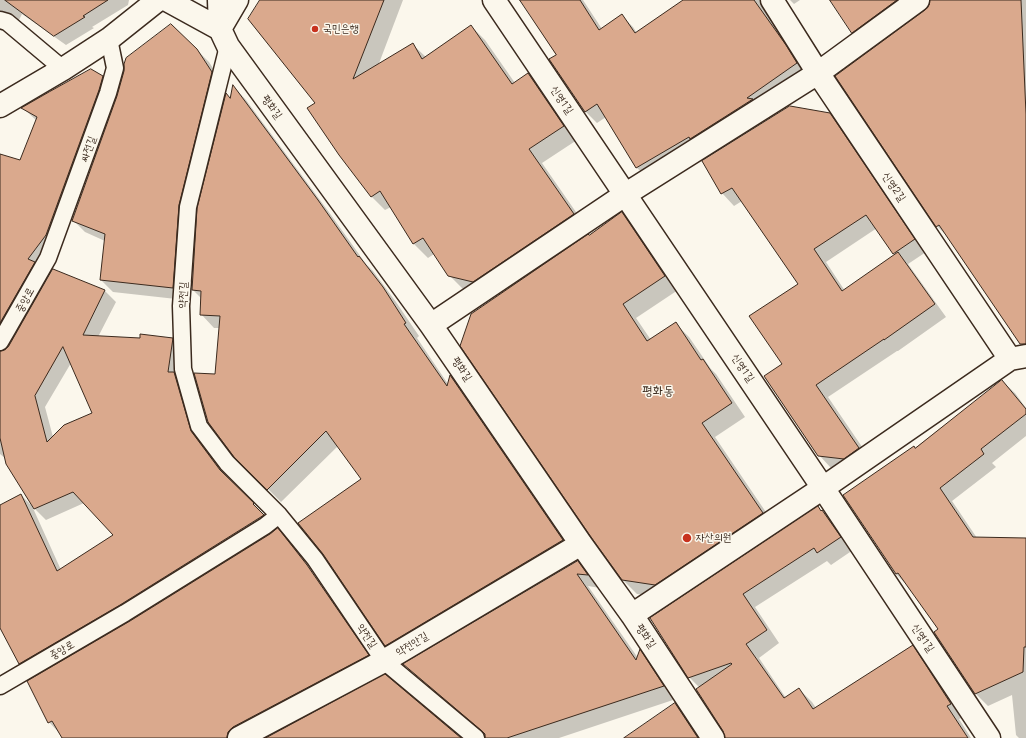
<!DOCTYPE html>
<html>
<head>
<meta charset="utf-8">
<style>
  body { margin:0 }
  canvas { display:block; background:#fbf7ec }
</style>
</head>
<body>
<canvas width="1026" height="738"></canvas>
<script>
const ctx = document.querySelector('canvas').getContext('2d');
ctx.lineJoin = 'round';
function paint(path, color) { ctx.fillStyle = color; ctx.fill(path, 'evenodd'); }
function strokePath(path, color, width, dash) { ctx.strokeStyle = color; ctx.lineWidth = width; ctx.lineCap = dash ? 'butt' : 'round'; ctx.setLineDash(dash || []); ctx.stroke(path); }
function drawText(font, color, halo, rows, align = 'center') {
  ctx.font = font + ' Mali,"Poor Story",sans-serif'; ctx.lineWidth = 3; ctx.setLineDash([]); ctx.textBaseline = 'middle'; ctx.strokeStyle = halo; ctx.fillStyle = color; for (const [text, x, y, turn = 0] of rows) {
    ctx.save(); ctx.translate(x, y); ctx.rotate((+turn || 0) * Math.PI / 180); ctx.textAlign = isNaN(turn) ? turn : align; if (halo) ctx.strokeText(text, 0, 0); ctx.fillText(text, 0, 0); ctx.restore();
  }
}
paint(new Path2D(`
  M0,0h129l-1,5 -36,22 2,1 -28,17 -44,-31 -4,8 -18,-1z
  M261,0h142l-25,66 35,-21 13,12 45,-31 14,14 30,43 13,-9 14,14 35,52 -35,23 45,65 -100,67 -24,-6 -14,-14 -15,-21 -6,4 -14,-14 -23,-37 -6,3 -14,-14 -55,-93z
  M519,0h64l19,29 19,-14 12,12 4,6 47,-33h95l-6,20 -2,1 26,37 11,17 -159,104 -12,-11 -31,-51 -9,6 -12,-12 -28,-56 -30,-46z
  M790,0h10l-6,4z
  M830,0h99l-5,2 -59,43 -12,-13z
  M930,0h96v342l-78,-105 -11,-11 -101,-150 90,-65 4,-6z
  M196,49l13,13 14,22 -33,133 -5,83 -72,-8 -12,-12 4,-39 -20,-9 -12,-12z
  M102,77l13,12 -68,186 -42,73 -5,-4v-189l20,6 17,-40 -14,-13z
  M234,87l12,13 85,115 35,49 7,7 23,31 23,34 -2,2 31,46 3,-7 13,13 112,164 -177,105 -13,-14 -24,-166 -24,-33 -57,56 -46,-46 -19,-81 4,-47h-6l-13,-14 1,-15 -9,-9 38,-191z
  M829,114l13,12 84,126 -18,12 38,53 -48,34h-1l-69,46 43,63 -15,11 -25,-3 -12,-13 -36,-91 17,-80 -58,-83 -8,5 -12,-13zM877,228l19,27 -51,36 -19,-29z
  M622,214l14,13 42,63 -42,28 15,22 25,-16 13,13 22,32 5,5 29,43 -30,20 61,90 -107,71 -32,-4 -14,-14z
  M53,270l52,21 11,11 -18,35 74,2 11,11 2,34 17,59 29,39 33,33 -1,1 11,10 -244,148 -11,-10 -19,-40v-118l21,-11 11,11 29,64 53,-35 -30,-32 -38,17 -12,-12 -28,-49 -6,-5v-99l9,-8zM71,363l23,51 -41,23 -8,-30z
  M1002,381l13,12 11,15v28l-34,27 4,4 -44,34 25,37 49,1v199h-7l-3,-3 -4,-40 -24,11 -13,-13 -36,-64 -31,-43 -12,-12 19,-125z
  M822,511l13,13 18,26 -22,15 -4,-4 -72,46 24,36 -20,15 27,40 13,-9 13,13 4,6 96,-61 13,13 39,57 -5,2 12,19h-245l-1,-7 -25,-43 -11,-11 -38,-58z
  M277,530l17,16 30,37 60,89 -124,66h-197l-2,-3 -12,-13 82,-100z
  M577,562l13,13 10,13 -12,-2 50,72 2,-7 13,13 23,35 -117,39h-73v-3l-69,-58 -13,-12z
  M675,704l13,13 14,21h-76z`), '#0003');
const building = new Path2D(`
  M5,0h103l-25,16 2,1 -31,19z
  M260,0h124l-31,79 60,-36 9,16 49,-34 41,59 16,-11 36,53 -35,23 45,65 -101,68 -25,-6 -25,-38 -10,6 -33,-53 -9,6 -32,-42 -32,-47 8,-5 -67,-84z
  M520,0h60l19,30 23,-16 13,19 48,-33h71l32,45 11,18 -50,35 6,1 -63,40 -1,-2 -53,31 -39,-64 -12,8 -36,-53 7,-4z
  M830,0h67l-45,33z
  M930,0h91l5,114v230h-6l-81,-119 -3,2 -101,-151 90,-66 4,-5z
  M171,24l26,25 15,23 -33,133 -6,83 -73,-8 5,-46 -33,-13 45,-125 7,-25v-7l2,-6z
  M91,69l12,7 -4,14 -53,145 -18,24 7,3 -35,61v-169l20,6 17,-43 -16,-9 28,-16z
  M233,85l85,115 40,57 1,-1 24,31 23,36 -2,1 43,62 3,-11 113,165 -178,106 -62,-92 -25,-31 63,-44 -35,-48 -59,59 -33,-33 -26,-35 -14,-49 21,1 5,-58 -20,-1 1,-24 -9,-1 5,-82 29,-115 4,5z
  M790,106l40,7 85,126 -22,15 -27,-39 -52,34 28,42 56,-39 37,52 -51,36v-1l-68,46 43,63 -15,11 -26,-3 -54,-80 18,-12 -33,-48 49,-32 -66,-96 -11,6 -19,-33z
  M622,212l43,64 -42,28 24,37 29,-19 25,38 2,-1 29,44 -30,20 61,90 -108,72 -33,-5 -31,-43 -131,-191 11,-32 117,-80 1,1z
  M53,269l52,21 -22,45 57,3v-4l33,4 -5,34h6l17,59 29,39 34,33 -1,1 11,11 -144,90 -101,59 -19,-36v-123l21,-11 36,77 56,-36 -40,-43 -39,17 -28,-45 -6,-26v-87l4,-1 4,-3zM63,347l29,66 -28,12 -17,17 -12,-46z
  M1002,380l24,29v5l-45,35 3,5 -44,34 33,49 53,1v109h-2l-1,25 -48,22 -41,-62 4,-3 -40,-56 -2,1 -53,-79 71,-49 1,2z
  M818,506l3,5 1,-1 19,27 -24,16 -3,-5 -71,46 24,36 -21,14 38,54 15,-10 14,21 100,-64 38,59 -4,2 21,32h-243l-2,-7 -27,-42 36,-25 -1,-1 -43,15 -38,-60z
  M278,528l29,37 62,90 -136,72 -5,5 -1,6h-165l-10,-17 -4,2 -21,-42 103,-60 140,-87z
  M578,561l10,14 -11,-1 59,86 4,-11 24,37 -157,52h-22v-4l-3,-3 -79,-67z
  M385,674l76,64h-195z
  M675,703l23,35h-74z`);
paint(building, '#daa98d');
strokePath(building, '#3b2a1e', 1);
const lane = new Path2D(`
  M0,20l7,2 56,47
  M228,46l-40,161 -7,99 2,63 16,57 28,37 52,52 36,44 69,102 92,77
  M0,342l7,-12 41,-72 60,-165 7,-25 -6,-29
  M0,686l125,-73 140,-87 14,-11`);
const street = new Path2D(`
  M167,0l53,29 17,-29
  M219,0l1,29 8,17 203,279 150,219 51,71 81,123
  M494,0l329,488 166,250
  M772,0l46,73 192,286 16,-3
  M0,106l63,-37 46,-30 49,-39
  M431,325l195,-131 192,-121 100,-73
  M632,615l191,-127 187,-129
  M239,738l145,-77 197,-117`);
strokePath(lane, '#3b2a1e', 19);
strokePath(street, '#3b2a1e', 25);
strokePath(lane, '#fbf7ec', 16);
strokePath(street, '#fbf7ec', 22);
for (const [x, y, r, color] of [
  [315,29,4,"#c8321e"],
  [687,538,5,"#c8321e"]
]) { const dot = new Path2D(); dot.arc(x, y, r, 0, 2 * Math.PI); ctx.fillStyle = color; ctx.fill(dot); strokePath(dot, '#fbf7ec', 1.5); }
drawText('11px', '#3b2a1e', '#fbf7ec', [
  ["국민은행",323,29],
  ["자산의원",696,538]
], 'left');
drawText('11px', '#3b2a1e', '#fbf7ec', [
  ["신영1길",562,100,56],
  ["평화길",272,107,54],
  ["싸전길",88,149,-70],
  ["신영2길",894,187,56],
  ["약전길",183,295,-87],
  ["중앙로",25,300,-61],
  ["신영1길",743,368,56],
  ["평화길",462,369,56],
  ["약전길",367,636,56],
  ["평화길",646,636,56],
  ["신영1길",923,638,56],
  ["약전안길",412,644,-31],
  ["중앙로",62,650,-30]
]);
drawText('13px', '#3b2a1e', '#fbf7ec', [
  ["평화동",658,391]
]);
</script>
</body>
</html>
